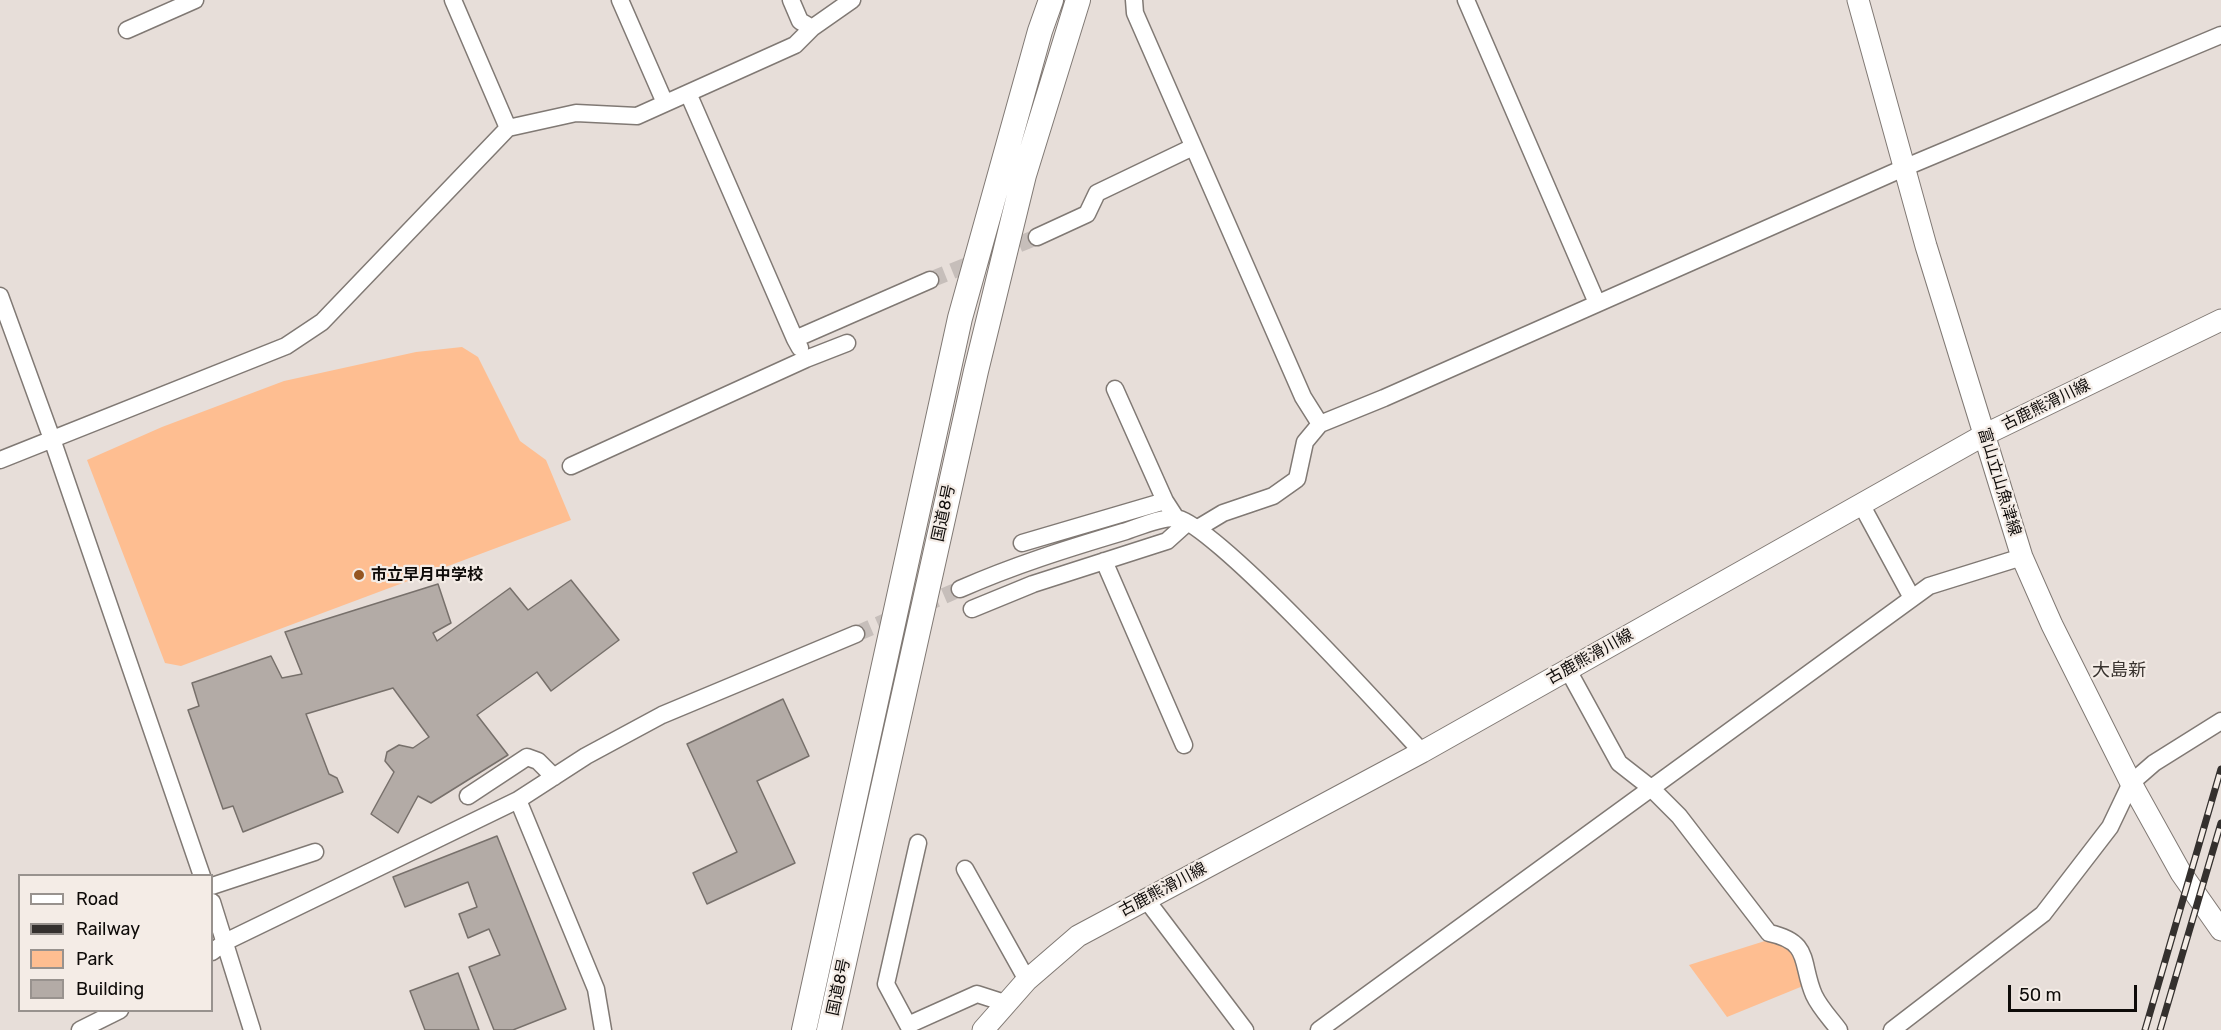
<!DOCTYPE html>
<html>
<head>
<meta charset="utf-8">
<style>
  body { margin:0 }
  #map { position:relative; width:2221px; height:1030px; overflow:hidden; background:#e7ded9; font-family:Rubik,sans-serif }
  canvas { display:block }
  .legend { position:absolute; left:18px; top:874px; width:195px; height:138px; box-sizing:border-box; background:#f4ece6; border:2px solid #98928e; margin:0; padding:8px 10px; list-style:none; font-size:18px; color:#0e0b09 }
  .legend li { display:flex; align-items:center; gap:12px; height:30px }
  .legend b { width:30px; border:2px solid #98928e }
  .scale { position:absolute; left:2008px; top:985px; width:129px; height:27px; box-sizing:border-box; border:3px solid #0e0b09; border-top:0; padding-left:8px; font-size:18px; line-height:21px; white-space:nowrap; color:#0e0b09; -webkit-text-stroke:4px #f4ece6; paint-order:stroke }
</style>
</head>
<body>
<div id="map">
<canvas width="2221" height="1030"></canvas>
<ul class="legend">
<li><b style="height:8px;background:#fff"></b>Road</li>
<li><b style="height:8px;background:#34302e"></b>Railway</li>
<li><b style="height:16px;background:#febe91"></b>Park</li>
<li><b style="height:16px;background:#b3aba6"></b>Building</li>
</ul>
<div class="scale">50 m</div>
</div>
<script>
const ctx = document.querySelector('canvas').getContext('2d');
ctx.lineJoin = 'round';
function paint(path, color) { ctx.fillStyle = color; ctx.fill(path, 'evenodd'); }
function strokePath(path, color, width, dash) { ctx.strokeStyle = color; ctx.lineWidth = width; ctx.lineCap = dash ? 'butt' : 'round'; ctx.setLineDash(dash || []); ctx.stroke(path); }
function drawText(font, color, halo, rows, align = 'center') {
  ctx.font = font + ' Rubik,"Noto Sans JP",sans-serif'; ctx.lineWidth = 4.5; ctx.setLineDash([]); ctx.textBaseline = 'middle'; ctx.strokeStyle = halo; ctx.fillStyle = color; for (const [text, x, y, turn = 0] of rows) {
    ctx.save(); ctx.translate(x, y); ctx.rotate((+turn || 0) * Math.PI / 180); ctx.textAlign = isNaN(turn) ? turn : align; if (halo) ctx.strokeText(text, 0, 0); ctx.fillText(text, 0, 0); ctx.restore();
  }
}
paint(new Path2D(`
  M462,347l16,10 42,84 26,19 25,60 -390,146 -16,-3 -78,-203 75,-33 122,-46 132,-29z
  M1768,940l16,1 12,16 7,29 -76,31 -38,-52z`), '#febe91');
const building = new Path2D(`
  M571,580l48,60 -68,51 -14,-19 -60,43 31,40 -77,48 -13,-7 -20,37 -27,-19 23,-42 -9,-11 2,-9 12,-7 14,3 16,-11 -36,-49 -87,26 23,60 8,4 6,14 -100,40 -10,-26 -10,3 -35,-99 11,-4 -7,-23 79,-27 11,22 20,-4 -17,-42 153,-48 13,39 -18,10 4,8 73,-53 18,22z
  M783,699l26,57 -52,25 38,82 -88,41 -14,-31 44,-21 -50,-108z
  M497,836l69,173 -53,21h-19l-25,-63 31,-12 -11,-26 -21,9 -9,-24 18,-7 -9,-25 -63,25 -12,-30z
  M458,973l21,57h-54l-15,-39z`);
paint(building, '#b3aba6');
strokePath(building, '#77706b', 1.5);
strokePath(new Path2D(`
  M930,280l107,-43
  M856,634l104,-45`), '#c6beba', 16, [16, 8]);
const minor = new Path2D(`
  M453,0l55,128
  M620,0l45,103
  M791,0l9,21 12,7
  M1134,0l1,13 168,384 17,27
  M1466,0l131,303
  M127,30l68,-30
  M688,93l107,246
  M1037,237l50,-23 10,-21 96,-46
  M0,296l52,143 150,437
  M800,348l-5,-9 135,-59
  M1115,389l50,112
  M0,460l286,-114 36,-24 186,-194 68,-15 61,3 158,-71 17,-17 40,-28
  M571,466l235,-107 41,-16
  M1861,504l51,94
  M1198,528l25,-15 50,-17 24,-17 8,-37 15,-18 64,-26 522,-231 315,-132
  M1022,543l143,-42 11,17
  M1104,561l80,184
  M960,589c55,-24 106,-40 163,-57 16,-5 37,-15 53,-14 36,3 212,197 246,234
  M972,609l61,-25 134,-43 20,-18
  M1568,670l51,93 32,25 28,28 90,117c43,9 31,30 45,62 6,13 17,24 25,35
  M468,796l59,-39 11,4 16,16
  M518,800l78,189 7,41
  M918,843l-32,141 22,41 69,-31 28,9
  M965,869l62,111
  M212,886l103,-34
  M1145,898l100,132
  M212,902l40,128
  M212,952l13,-10 293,-142 68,-44 76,-41 194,-81
  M80,1030l40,-20
  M1319,1030l610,-444 93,-29
  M1892,1030l151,-116 67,-87 21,-44 23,-20 67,-42`);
const major = new Path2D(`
  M1858,0l68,246 96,311 30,68 79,158 50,90 40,57
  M983,1030l44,-50 51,-44 344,-184 562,-317 237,-115`);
const highway = new Path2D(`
  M804,1030l156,-712 80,-287 11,-31
  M829,1030l147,-659 48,-196 54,-175`);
strokePath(minor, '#807974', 19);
strokePath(major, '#807974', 23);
strokePath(highway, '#807974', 26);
strokePath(minor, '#fff', 16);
strokePath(major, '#fff', 21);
strokePath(highway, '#fff', 24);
const rail = new Path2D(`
  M2145,1030l76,-261
  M2160,1030l61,-207`);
strokePath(rail, '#34302e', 7);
strokePath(rail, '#f4ece6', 4.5, [14]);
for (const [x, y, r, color] of [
  [359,575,6,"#965621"]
]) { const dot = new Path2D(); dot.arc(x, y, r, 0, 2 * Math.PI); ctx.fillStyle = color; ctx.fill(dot); strokePath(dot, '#f4ece6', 2); }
drawText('16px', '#0e0b09', '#f4ece6', [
  ["古鹿熊滑川線",2046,405,-26],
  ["富山立山魚津線",1999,482,73],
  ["国道8号",944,513,-78],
  ["古鹿熊滑川線",1590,657,-29],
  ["古鹿熊滑川線",1163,890,-28],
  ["国道8号",839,987,-78]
]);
drawText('bold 16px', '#0e0b09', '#f4ece6', [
  ["市立早月中学校",371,575]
], 'left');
drawText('18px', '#38322e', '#f4ece6', [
  ["大島新",2119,671]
]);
</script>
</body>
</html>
